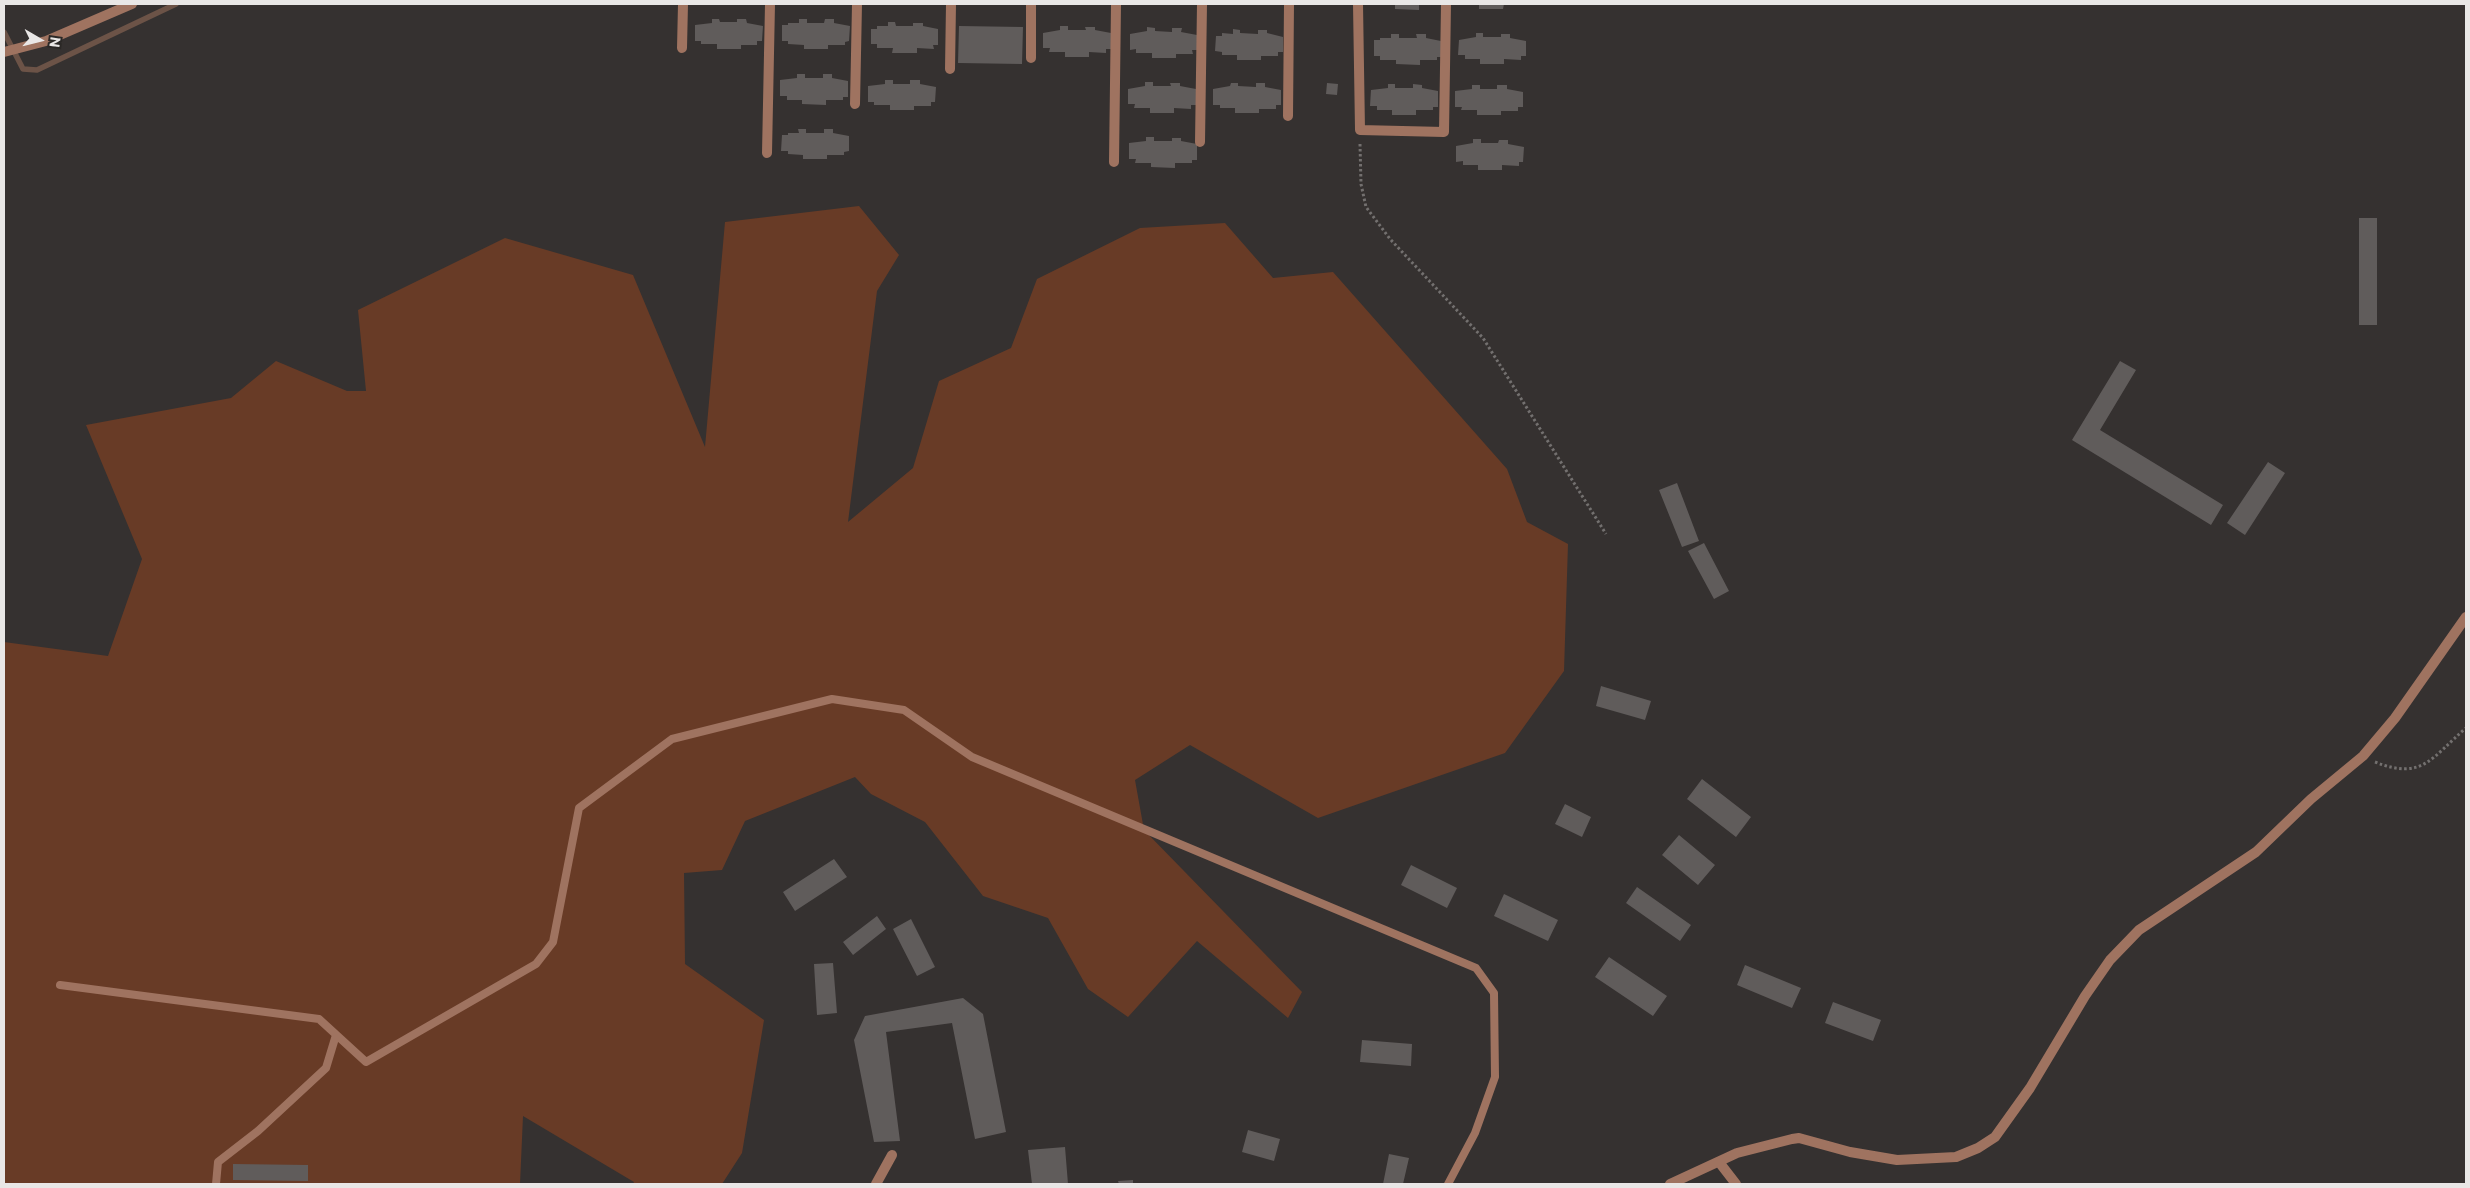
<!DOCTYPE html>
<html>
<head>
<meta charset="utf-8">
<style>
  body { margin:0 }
  #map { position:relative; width:2470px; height:1188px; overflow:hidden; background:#353130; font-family:Commissioner,sans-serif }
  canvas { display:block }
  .frame { position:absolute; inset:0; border:5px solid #e9e7e6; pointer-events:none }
  .north { position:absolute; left:15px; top:15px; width:50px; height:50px; -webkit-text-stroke:4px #2b2826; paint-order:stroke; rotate:98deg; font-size:14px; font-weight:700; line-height:20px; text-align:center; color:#e9e7e6 }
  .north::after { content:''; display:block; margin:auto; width:18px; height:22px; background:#e9e7e6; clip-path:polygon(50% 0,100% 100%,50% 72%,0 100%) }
</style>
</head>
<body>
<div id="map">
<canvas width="2470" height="1188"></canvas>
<div class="frame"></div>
<div class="north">N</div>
</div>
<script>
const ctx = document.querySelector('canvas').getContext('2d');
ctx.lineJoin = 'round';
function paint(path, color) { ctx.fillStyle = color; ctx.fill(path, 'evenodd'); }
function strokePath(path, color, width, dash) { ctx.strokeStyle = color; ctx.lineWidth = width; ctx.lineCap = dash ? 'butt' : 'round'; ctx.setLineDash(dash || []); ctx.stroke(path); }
paint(new Path2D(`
  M859,206l40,49 -22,36 -29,231 65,-54 26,-87 72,-33 26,-69 103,-51 85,-5 48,55 60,-6 174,197 20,53 41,22 -4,127 -59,82 -187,65 -128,-73 -55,35 9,50 158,162 -14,26 -91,-77 -69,76 -40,-28 -40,-71 -65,-22 -58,-74 -54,-28 -16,-17 -110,44 -23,49 -38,3 1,91 79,56 -22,133 -20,31h-89l1,-2 -111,-66 -3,68h-516v-542l104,14 34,-97 -56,-134 145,-27 45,-37 71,30h19l-8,-81 147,-72 128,37 72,172 20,-225z`), '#683b26');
strokePath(new Path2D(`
  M4,32l19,37 14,1 139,-66`), '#6c5347', 5.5);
paint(new Path2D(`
  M1395,4h24v6l-24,-1z
  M1479,4h25l-1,5h-24z
  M712,19h7l1,3h17v-3h9l1,4 16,3 -1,15h-5v4h-16v4h-24v-5h-16v-3h-6v-16l17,-2z
  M799,19h8v4h17l1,-4h9v4l16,3 -1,15 -4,1v3h-17v4h-24v-4l-16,-1v-3h-6v-16h6v-2h11z
  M888,22h7l1,4h17v-3h10v3l15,3v16h-5l1,4 -17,-1v5h-25l1,-5h-16v-4h-6v-15h6v-3h11z
  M959,26l64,1 -1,37 -64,-1z
  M1060,26h8v4h18l-1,-3h10v3l16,3v16h-5v4l-17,-1v5h-24v-5h-16l1,-4h-7v-15l17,-3z
  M1147,27l8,1v3l17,1v-4h10l-1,4 16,3v15h-5l1,4h-17v4h-24v-5h-16v-4l-6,1v-16l17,-3z
  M1233,29l7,1v3l18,1v-4h9v3l16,4v15h-5v4h-17v4h-24v-5h-15v-3l-7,-1 1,-15h6v-3l11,1z
  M1476,33h7v4h18v-3h9v4l16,3v15h-5v4l-17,-1v5h-24v-5h-15v-4h-7l1,-15 17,-3z
  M1391,34h8v4h18l-1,-4h10v4l15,3 1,16h-5v3h-17v5l-24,-1v-4h-16v-4h-6v-16h6v-2h11z
  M797,74h8v4h18v-4h9v4l16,3v16h-5v3h-17v5l-24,-1v-4h-15v-4h-7v-16l17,-2z
  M885,80h8v4h17v-4h10v4l16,3 -1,15h-4v4h-17v4h-24v-5h-16v-3h-6v-16l17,-2z
  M1145,82h8v4h18l-1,-3h10v3l16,3v16h-5v4l-17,-1v5h-24v-5h-16l1,-4h-7v-15l17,-3z
  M1231,83h7v3l18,1v-4h9v4l16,3v15h-5v4h-17v4h-24v-5h-15v-3h-7v-16l17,-3z
  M1327,83l11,1 -1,11 -11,-1z
  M1388,84h7v4h18v-4l9,1v3l16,3v16h-5v3h-17v5h-24v-5h-15v-4h-7l1,-16 17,-2z
  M1472,85h8v4h17v-4h10v4l16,3v15h-5v4h-17v4h-24v-5h-16l1,-3h-7v-16l17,-2z
  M798,129h8v4h18v-4h9v4l16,3v15l-5,1v3h-17v4h-24v-4l-15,-1v-3h-7l1,-16h6v-2h11z
  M1146,137h8v4h18v-3h9v3l16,3v16h-5v3h-17v5l-24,-1v-4h-16l1,-4h-7v-16l17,-2z
  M1473,139h8v4h17l1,-3h9v4l16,3 -1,15h-4v4l-17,-1v5h-24v-5h-15v-4l-7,1v-16l17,-3z
  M2359,218h18v107h-18z
  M2120,361l16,9 -36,60 123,75 -12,20 -139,-85z
  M2268,462l17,11 -40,62 -18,-12z
  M1677,483l22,58 -17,6 -23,-57z
  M1704,543l25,48 -15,8 -26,-48z
  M1601,686l50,15 -6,19 -49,-14z
  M1702,779l49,38 -15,20 -49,-38z
  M1565,804l26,13 -9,20 -27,-13z
  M1679,835l36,30 -17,20 -36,-30z
  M834,859l13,18 -52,34 -12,-19z
  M1411,865l46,23 -10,20 -46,-23z
  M1637,887l54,38 -11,16 -54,-38z
  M1504,894l54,26 -10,21 -54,-25z
  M877,916l9,13 -33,26 -10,-13z
  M911,919l24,48 -18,9 -24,-47z
  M1609,957l58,39 -14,20 -58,-39z
  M833,963l4,50 -20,2 -3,-51z
  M1745,965l56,23 -9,20 -55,-23z
  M963,998l20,16 23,118 -31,7 -23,-116 -66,9 14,109 -26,1 -20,-102 11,-24z
  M1833,1002l48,18 -8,21 -48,-18z
  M1362,1040l50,4 -1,22 -51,-4z
  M1248,1130l32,9 -6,22 -32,-9z
  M1065,1147l3,37h-36l-4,-34z
  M1389,1154l20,4 -6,26h-20z
  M233,1164l75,1v16l-75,-1z
  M1133,1180v4h-14l-1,-3z`), '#605c5b');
strokePath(new Path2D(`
  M1360,144l1,40 5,23 24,32 93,99 123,196
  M2375,762c48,19 57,-5 91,-34`), '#73706f', 3, [2.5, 2.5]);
strokePath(new Path2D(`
  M60,985l259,34 47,43 170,-98 17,-22 26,-134 93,-69 160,-40 72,11 68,47 504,211 18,25 1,84 -20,56 -27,51
  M216,1184l2,-22 40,-31 68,-63 10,-33`), '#9f7360', 8);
strokePath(new Path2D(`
  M1358,4l2,126 84,2 2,-128
  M682,48l1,-44
  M4,52l42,-11 86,-37
  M1031,58v-54
  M950,69l1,-65
  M855,104l2,-100
  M1288,116l1,-112
  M1200,142l2,-138
  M767,153l3,-149
  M1114,162l2,-158
  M1719,1162l17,22
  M876,1184l16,-29
  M1670,1184l67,-31 55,-14 7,-1 51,14 47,8 59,-3 22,-9 17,-11 35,-49 55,-92 25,-36 29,-30 117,-78 55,-53 52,-43 32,-38 71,-101`), '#9f7360', 10);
</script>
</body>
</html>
